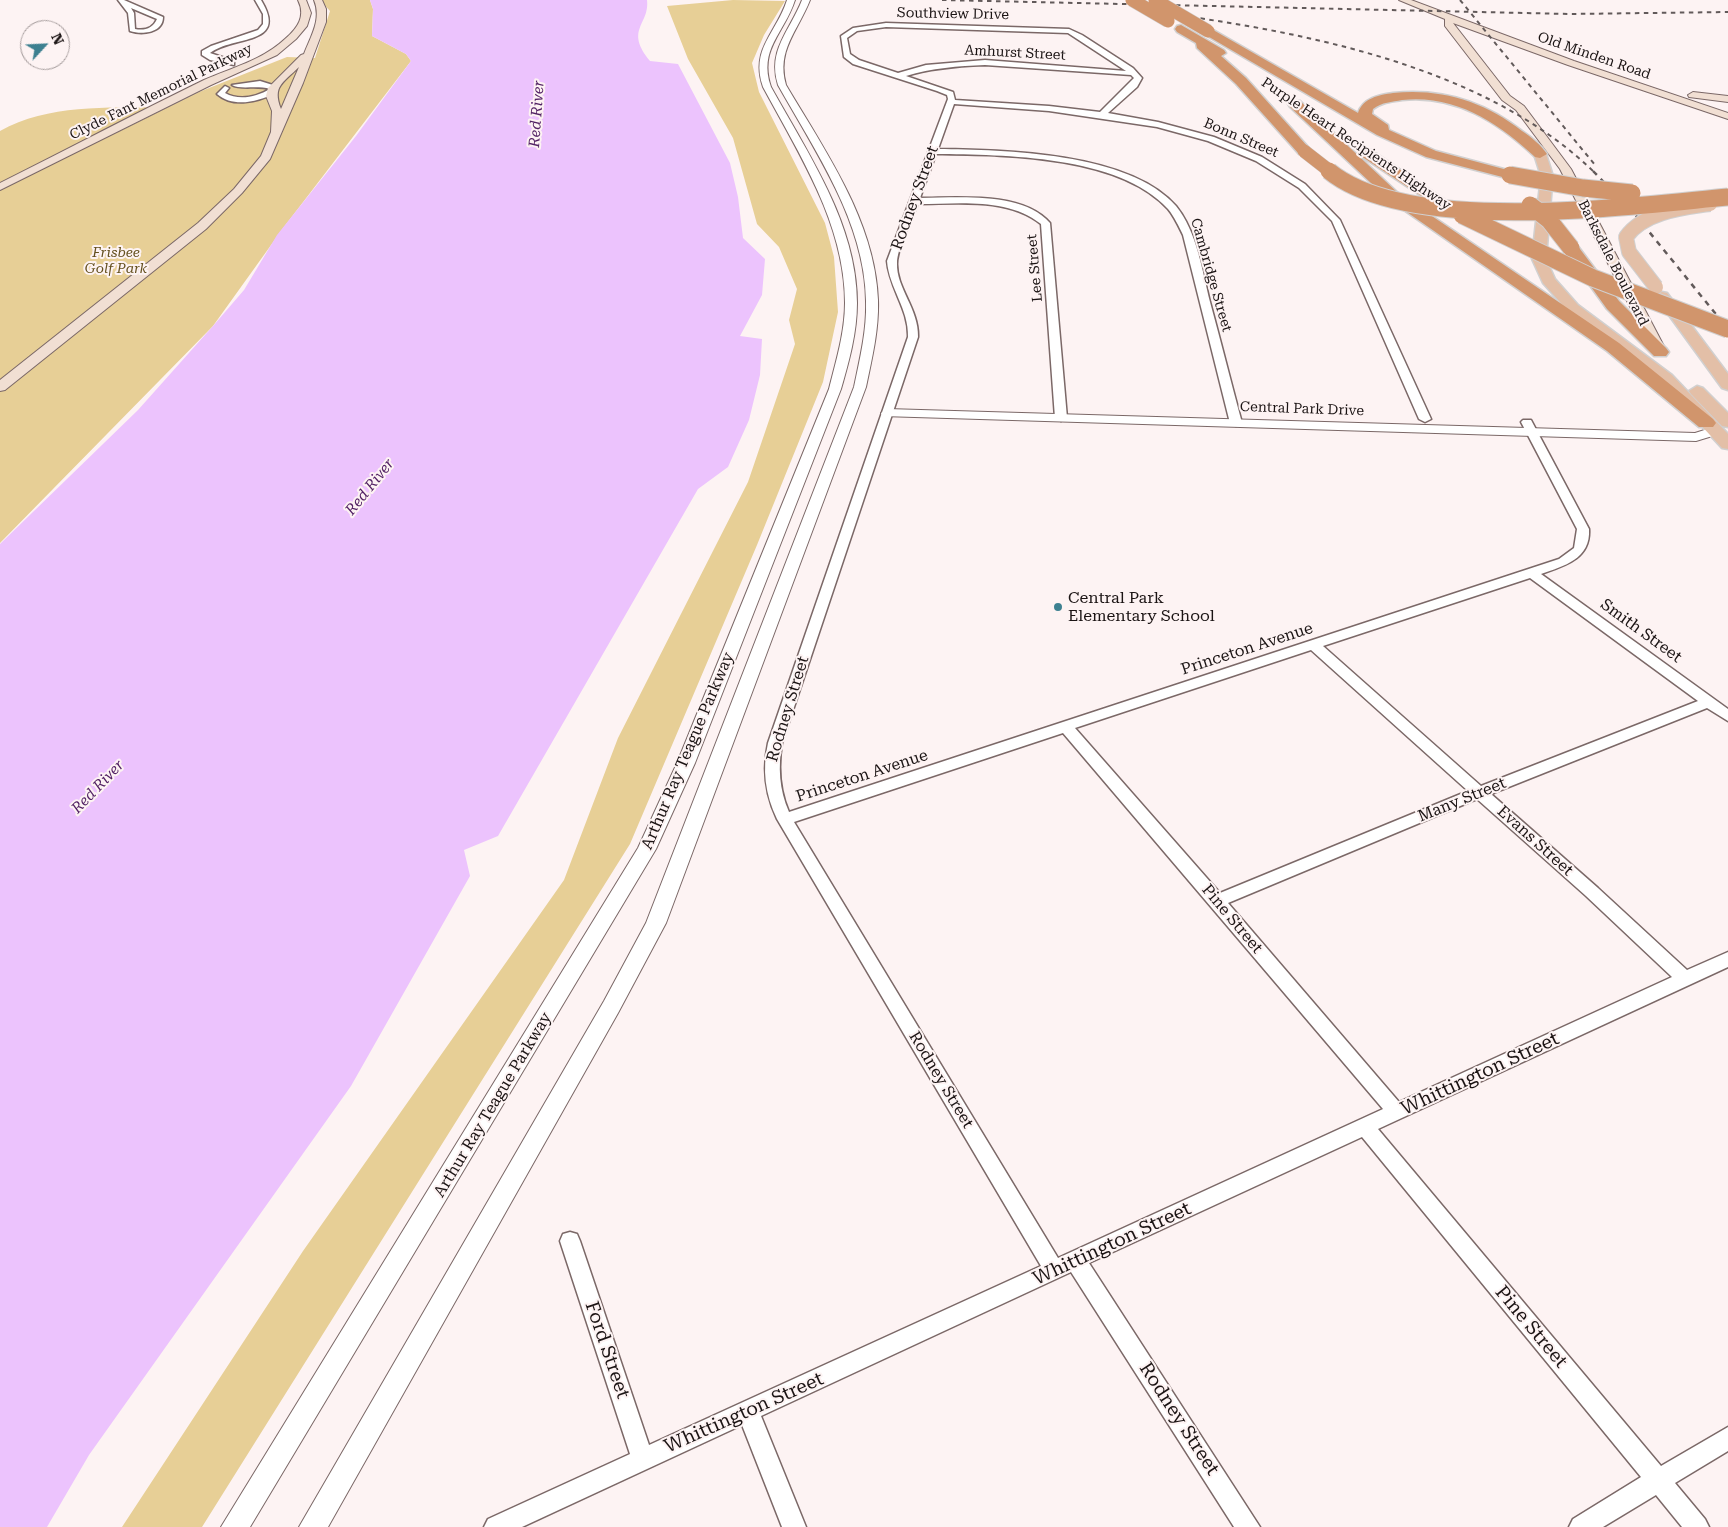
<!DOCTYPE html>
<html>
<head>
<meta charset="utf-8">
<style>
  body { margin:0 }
  #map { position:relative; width:1728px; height:1527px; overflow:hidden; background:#fdf3f3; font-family:"Roboto Serif",serif }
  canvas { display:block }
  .north { position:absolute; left:20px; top:20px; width:50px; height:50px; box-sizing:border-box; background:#fdf3f3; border:1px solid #a39a9a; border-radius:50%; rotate:65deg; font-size:14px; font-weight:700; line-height:20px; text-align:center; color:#1b1414 }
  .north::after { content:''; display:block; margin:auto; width:18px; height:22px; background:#3d8090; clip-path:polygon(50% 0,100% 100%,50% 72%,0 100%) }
</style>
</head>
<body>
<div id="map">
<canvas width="1728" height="1527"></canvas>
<div class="north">N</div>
</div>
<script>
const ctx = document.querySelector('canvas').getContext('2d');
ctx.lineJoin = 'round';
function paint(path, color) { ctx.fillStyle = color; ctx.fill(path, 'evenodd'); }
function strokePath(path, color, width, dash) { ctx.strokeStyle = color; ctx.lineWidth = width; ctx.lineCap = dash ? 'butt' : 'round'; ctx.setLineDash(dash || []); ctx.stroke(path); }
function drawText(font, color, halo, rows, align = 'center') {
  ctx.font = font + ' "Roboto Serif",serif'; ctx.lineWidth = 4; ctx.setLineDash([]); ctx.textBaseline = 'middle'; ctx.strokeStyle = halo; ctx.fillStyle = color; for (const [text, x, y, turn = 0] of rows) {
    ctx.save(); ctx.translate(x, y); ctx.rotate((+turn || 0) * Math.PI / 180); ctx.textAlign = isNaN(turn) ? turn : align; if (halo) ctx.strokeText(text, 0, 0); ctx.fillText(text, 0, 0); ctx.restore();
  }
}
paint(new Path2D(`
  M320,0h50l3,9 -1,27 34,18 5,7 -127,166 -71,99 -213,217v-353l199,-98 88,-35 28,1 15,-47z
  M733,0l52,1 -21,34 -12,28 7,29 66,131 9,34 4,55 -15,70 -66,163 -127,299 -428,683h-80l181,-276 261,-371 54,-142 130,-256 47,-138 -6,-24 8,-31 -18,-42 -22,-23 -24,-86 -45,-79 -21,-53z
  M161,107l-161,77v-53c48,-27 107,-23 161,-24z`), '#e7cf96');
paint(new Path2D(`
  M370,0h277c3,25 -23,29 3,61l28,3 52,99 8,34 5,41 22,21 -3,36 -22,41 22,3 -2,36 -11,45 -21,47 -30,22 -200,347 -34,14 6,26 -119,210 -262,369 -42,72h-47v-983l138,-134 75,-84 31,-36 33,-55 79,-99 55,-75 -5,-7 -34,-18 1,-27z`), '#ecc3fd');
const minor = new Path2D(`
  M118,0h6l39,17c0,16 -21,18 -33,14l-2,-18zM131,8l26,11c-4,9 -12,12 -22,10l-1,-16z
  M255,0h6c28,46 -27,35 -51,53l24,8v4l-24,-5 -8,-5v-4l9,-5 47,-16 5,-6v-10z
  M886,23l183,6 13,6 51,33 9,10 -5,9 -29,26 50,9 56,15 48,20 43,27 35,36 91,199 -6,3 -6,-3 -87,-198 -33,-33 -43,-27 -48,-20 -51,-14 -108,-16 -95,-7 -16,45c66,1 191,3 238,57 21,26 26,64 34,96 11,40 21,81 32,121l-6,3 -6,-3 -47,-188c-4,-8 -9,-19 -15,-26 -49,-54 -164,-54 -232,-55l-16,44c38,0 102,-7 130,25l17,195 -6,3 -6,-3 -14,-194c-34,-27 -83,-20 -123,-20 -6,14 -21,45 -21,59 -1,25 22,46 21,74l-136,406c-4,24 -3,46 7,69l770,-253 15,-11 3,-19 -56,-107 2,-2h8l58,109c2,30 -25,37 -48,45l187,135v12l-21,-13 -216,86 107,94 89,82 41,-18v15l-350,162 283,337 67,-39v24l-53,32 30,36 4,8h-27l-26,-32 -53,32h-34l4,-8 68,-42 -279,-340 -273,126 171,264h-26l-163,-255 -310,144 45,111h-24l-40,-102 -220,102h-38l4,-8 142,-65 -70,-213 3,-7 7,-2 7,2 3,7 69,204 392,-179 -264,-447c-12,-25 -15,-49 -9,-76l140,-406c1,-28 -19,-49 -21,-76l61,-162 -1,-4 -10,-4 -84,-27 -9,-7 -3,-21 12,-8zM886,27l182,6 58,38 -141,-11 -59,5 -28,8 -39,-13 -9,-6 -3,-16 10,-7zM985,65l146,10 3,3 -34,34 -51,-6 -94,-6 -2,-8 -47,-16c26,-8 52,-10 79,-11zM1530,578l168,123 -217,85 -158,-140zM1311,650l157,141 -248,102 -145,-165zM1063,733l320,376 -325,149 -264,-436zM1477,799l109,97 86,81 -273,125 -171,-199z
  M260,81l16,5 -1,7c-17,9 -42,15 -58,1l8,-8 4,2 -4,5c14,8 31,4 45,-4 -13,-4 -30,1 -38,-4z`);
const tertiary = new Path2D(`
  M787,0h8c-11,34 -37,49 -24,87 37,67 86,137 86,216 0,30 -8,58 -16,86l-146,374 -39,86 -406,678h-29l417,-679 39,-85 152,-374c7,-28 16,-57 16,-86 0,-79 -46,-149 -82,-216 -13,-38 13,-53 24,-87z
  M802,0h8c-12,31 -34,50 -24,85 39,66 89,136 92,215 1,30 -6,58 -12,87l-200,536 -48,90 -290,514h-29l305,-526 42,-78 208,-536c6,-29 13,-57 12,-86 -1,-79 -51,-150 -88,-216 -11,-35 12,-54 24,-85z
  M887,409l808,24 19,-6 7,4 -2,3 -23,7 -814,-25 -1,-3z`);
const secondary = new Path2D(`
  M298,0h8l5,13 -4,13 -11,13 -19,16 -66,30 -211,105v-7c68,-34 136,-70 204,-103 27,-12 59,-20 81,-41 13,-11 21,-23 13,-39z
  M314,0h8l4,9v13l-23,61 -33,76 -28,34 -36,36 -201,161 -5,1v-11l198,-157 36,-34 27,-33 10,-24 1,-21 -6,-15 2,-8 33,-33 3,-1c7,-18 18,-35 10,-54zM299,67l-18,42c-9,-23 2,-26 18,-42z
  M1399,0h12l163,61 154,52v6l-160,-54 -115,-42 57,73 14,10 47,63 96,183 -2,3 -5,1 -7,-4 -93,-183 -44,-59 -14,-10 -57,-74v-7z
  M1693,92l35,4v6l-39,-5 -1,-2z`);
const primary = new Path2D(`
  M1540,150l6,4 6,19v12l-6,74 9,20 23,26 94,70 56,59v15l-6,-1 -62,-67 -92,-70 -25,-28 -11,-24 8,-74v-12l-6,-19z
  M1662,292l5,1 61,81v16l-6,-2 -67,-92z
  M1697,386l6,2 25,25v14l-6,-1 -31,-32 -2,-3z`);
const motorway = new Path2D(`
  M1181,25l43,25 2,3 -5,3 25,22 63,70 2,3 -2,3h-10l-63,-70 -39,-36 -1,-5 -19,-11 -2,-3 2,-3z
  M1208,27l150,86c5,-15 21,-18 35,-20 47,-5 91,8 129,38 9,6 19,14 25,23l-7,4 -5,-1c-36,-34 -80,-63 -133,-57 -10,2 -20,2 -29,9l-1,5 16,11 1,5 47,21 79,21 2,3 -7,4 -84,-22 -49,-22 -173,-101 -2,-3z
  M1295,100l5,1 98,92 221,150 94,76 3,4 -3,4h-14l-92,-76 -219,-152 -98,-92 -2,-3 2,-3z
  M1366,149l5,1 77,52 -3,3h-10l-74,-49 -2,-3 2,-3z
  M1571,243l6,2 42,56 47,47 3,4 -3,4h-12l-47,-47 -44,-61z`);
strokePath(minor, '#7b6867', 3);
strokePath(tertiary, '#7b6867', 2);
strokePath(secondary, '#7b6867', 2);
strokePath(primary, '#d1d0d0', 3);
strokePath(motorway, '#d1d0d0', 3);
paint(minor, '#fff');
paint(tertiary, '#fff');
paint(secondary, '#f1dfd3');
paint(primary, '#e3bfa7');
paint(motorway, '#d1956c');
strokePath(new Path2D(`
  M942,0l628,14 158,-2
  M1460,0l135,165
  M1147,11c149,19 336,53 447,161`), '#625a5a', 2, [4.5, 4.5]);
strokePath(new Path2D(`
  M1593,171l39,40
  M1629,207l99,122`), '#625a5a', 2.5, [5.5, 5.5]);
const primaryBridge = new Path2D(`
  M1656,287l-27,-35 -3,-15c18,-25 56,-29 84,-33`);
const motorwayBridgeFar1 = new Path2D(`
  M1132,0l36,21
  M1155,0l53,31
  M1304,151l27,21`);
const motorwayBridge = new Path2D(`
  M1329,171c80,65 300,35 399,26
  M1510,175l73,13 49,5
  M1530,205l19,15 22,28
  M1462,215l131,63 135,51`);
strokePath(primaryBridge, '#d1d0d0', 16, []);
strokePath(motorwayBridgeFar1, '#d1d0d0', 14, []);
strokePath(motorwayBridge, '#d1d0d0', 19, []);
strokePath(primaryBridge, '#e3bfa7', 14);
strokePath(motorwayBridgeFar1, '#d1956c', 13);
strokePath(motorwayBridge, '#d1956c', 17);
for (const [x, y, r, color] of [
  [1058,607,5,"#3d8090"]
]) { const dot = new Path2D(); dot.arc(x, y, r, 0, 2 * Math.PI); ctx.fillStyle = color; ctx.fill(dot); strokePath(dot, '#fdf3f3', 2); }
drawText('14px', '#1b1414', '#fdf3f3', [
  ["Southview Drive",953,14,1],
  ["Amhurst Street",1015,53,3],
  ["Old Minden Road",1594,56,19],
  ["Clyde Fant Memorial Parkway",161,92,-26],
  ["Bonn Street",1241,138,23],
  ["Purple Heart Recipients Highway",1356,144,34],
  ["Barksdale Boulevard",1613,263,63],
  ["Lee Street",1035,268,-95],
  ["Cambridge Street",1211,275,74],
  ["Central Park Drive",1302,409,2]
]);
drawText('italic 14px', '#64501e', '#fdf3f3', [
  ["Frisbee",116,253],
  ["Golf Park",116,269]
]);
drawText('italic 15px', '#522164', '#fdf3f3', [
  ["Red River",537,114,-86],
  ["Red River",370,487,-51],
  ["Red River",98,787,-46]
]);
drawText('16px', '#1b1414', '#fdf3f3', [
  ["Rodney Street",915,198,-70],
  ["Smith Street",1641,631,36],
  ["Princeton Avenue",1247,649,-18],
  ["Rodney Street",788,709,-73],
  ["Arthur Ray Teague Parkway",688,751,-67],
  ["Princeton Avenue",862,776,-18],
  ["Many Street",1462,800,-22],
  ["Evans Street",1535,841,42],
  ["Pine Street",1232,919,50],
  ["Rodney Street",941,1080,59],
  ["Arthur Ray Teague Parkway",493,1105,-59]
]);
drawText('16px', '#1b1414', '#fdf3f3', [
  ["Central Park",1068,598],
  ["Elementary School",1068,616]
], 'left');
drawText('19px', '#1b1414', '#fdf3f3', [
  ["Whittington Street",1480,1074,-25],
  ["Whittington Street",1112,1244,-25],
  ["Pine Street",1531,1327,50],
  ["Ford Street",607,1350,71],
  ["Whittington Street",744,1413,-24],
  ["Rodney Street",1179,1419,57]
]);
</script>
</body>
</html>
